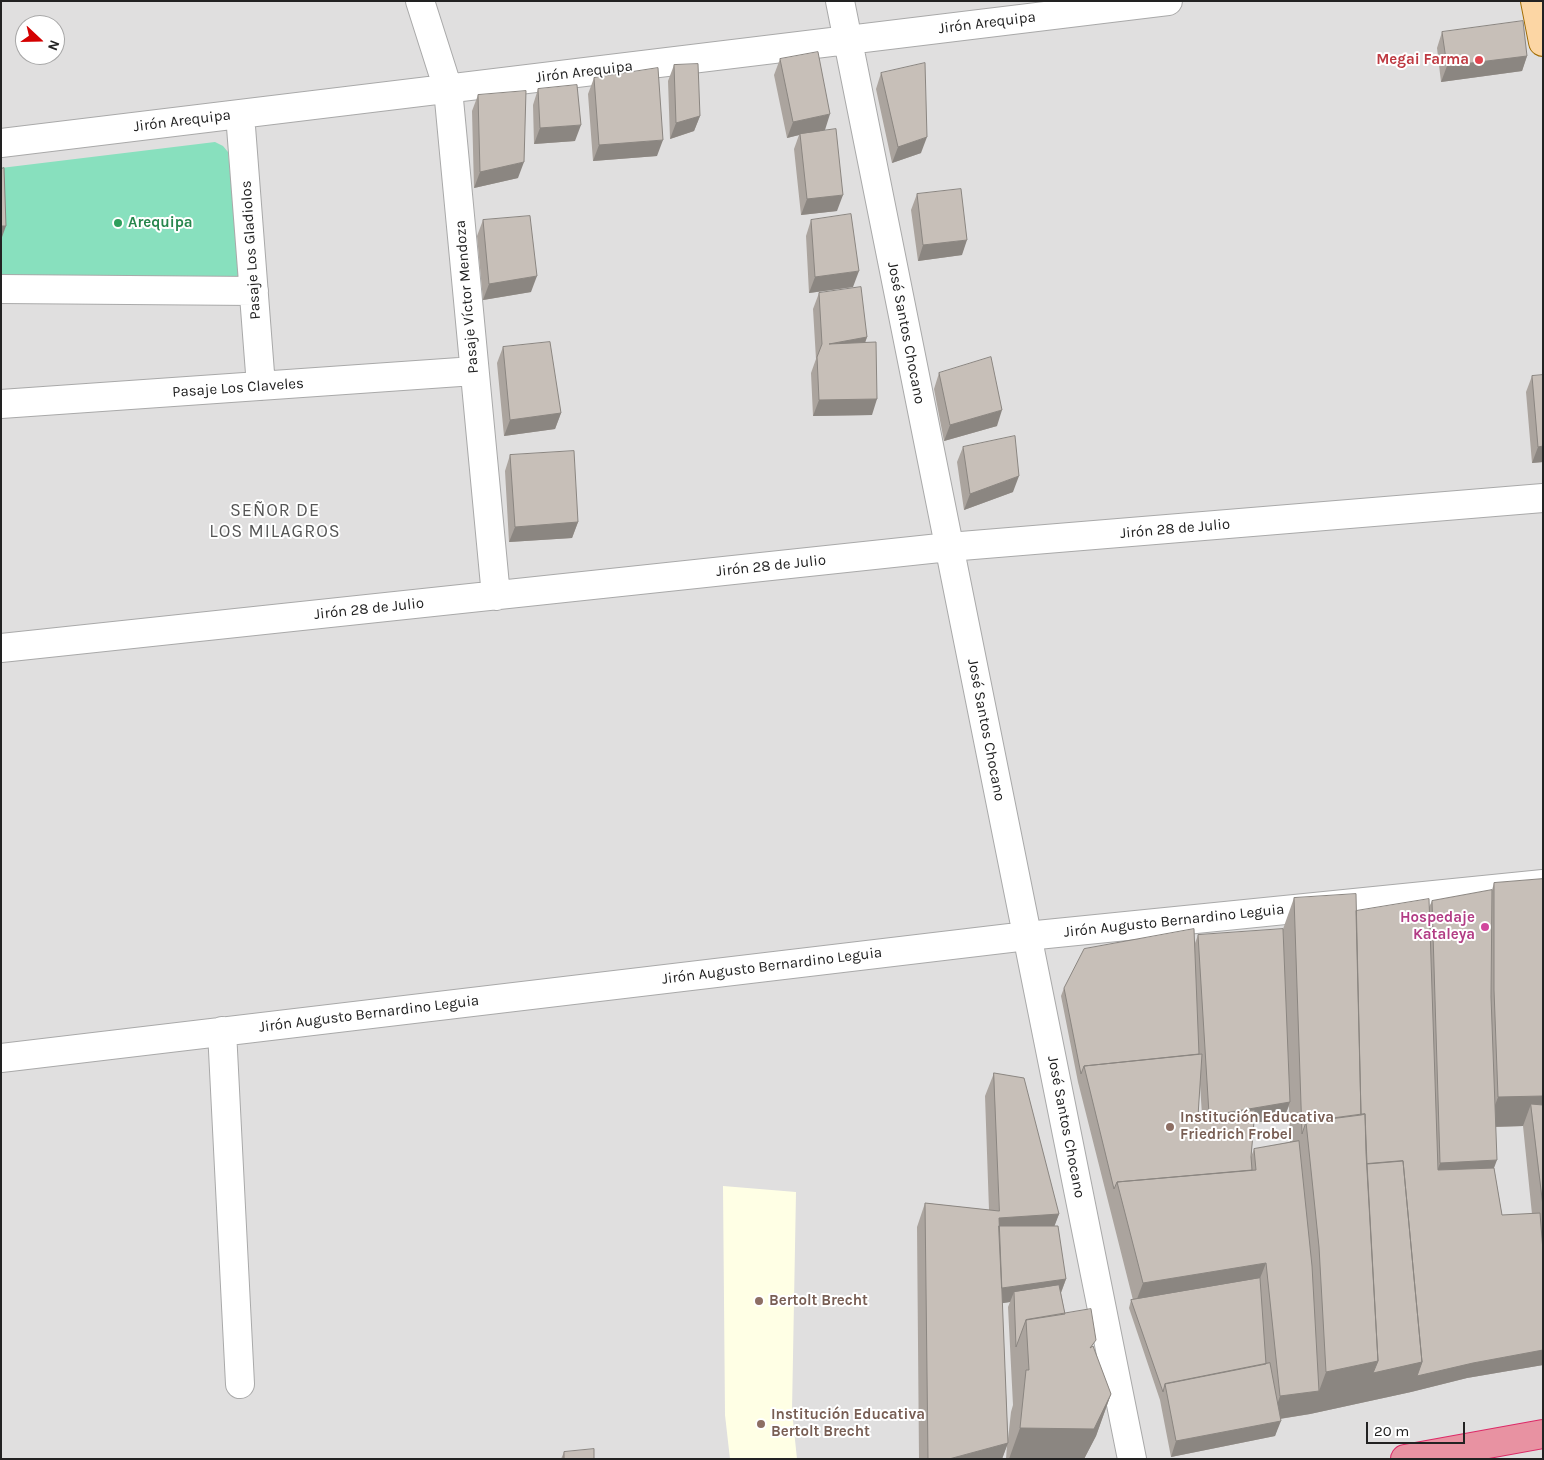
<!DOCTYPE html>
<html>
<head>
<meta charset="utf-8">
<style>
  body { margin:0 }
  #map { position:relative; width:1544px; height:1460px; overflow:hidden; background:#f2efe9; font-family:Karla,sans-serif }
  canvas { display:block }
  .frame { position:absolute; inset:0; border:2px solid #222; pointer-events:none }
  .north { position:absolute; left:15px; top:15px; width:50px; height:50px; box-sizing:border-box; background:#fff; border:1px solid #a7a7a7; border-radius:50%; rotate:111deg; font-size:14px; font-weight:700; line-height:20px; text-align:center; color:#222 }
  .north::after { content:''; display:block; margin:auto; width:18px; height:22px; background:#d40000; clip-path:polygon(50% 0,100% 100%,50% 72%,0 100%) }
  .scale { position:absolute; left:1366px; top:1422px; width:99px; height:22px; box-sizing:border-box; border:2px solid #222; border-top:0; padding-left:6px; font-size:15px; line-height:18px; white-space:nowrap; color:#222; -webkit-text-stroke:4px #fff; paint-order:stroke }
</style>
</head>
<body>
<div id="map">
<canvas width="1544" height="1460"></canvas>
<div class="frame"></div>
<div class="north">N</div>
<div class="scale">20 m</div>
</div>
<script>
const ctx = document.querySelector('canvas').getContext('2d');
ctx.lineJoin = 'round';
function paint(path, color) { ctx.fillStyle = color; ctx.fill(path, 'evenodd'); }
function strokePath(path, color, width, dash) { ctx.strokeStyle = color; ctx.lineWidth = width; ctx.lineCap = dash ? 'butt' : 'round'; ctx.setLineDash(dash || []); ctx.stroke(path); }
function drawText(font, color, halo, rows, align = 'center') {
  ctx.font = font + ' Karla,sans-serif'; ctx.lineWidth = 4; ctx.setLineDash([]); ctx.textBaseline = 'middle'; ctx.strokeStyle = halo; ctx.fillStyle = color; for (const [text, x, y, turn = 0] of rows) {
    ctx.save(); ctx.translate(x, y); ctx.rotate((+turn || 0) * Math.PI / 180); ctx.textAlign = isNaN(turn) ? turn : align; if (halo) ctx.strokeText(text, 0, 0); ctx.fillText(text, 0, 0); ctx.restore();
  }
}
paint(new Path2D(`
  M1,1h1542v1458h-1542zM25,25h30v30h-30z`), '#e0dfdf');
paint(new Path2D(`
  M723,1186l73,6 -4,219 5,48h-67l-5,-44z`), '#ffffe5');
paint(new Path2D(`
  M215,142l8,4 5,6 13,127 -240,3v-114z`), '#88e0be');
const minor = new Path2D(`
  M420,1l28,88 48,507
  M840,1l292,1458
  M240,114l21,272
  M1,143l1167,-142
  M1,289l253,2
  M1,404l473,-33
  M1,648l948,-101 594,-49
  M222,1031l18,353
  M1,1058l1026,-122 516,-52`);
const major = new Path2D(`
  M1535,1l8,41`);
const highway = new Path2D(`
  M1405,1459l138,-25`);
strokePath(minor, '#a9a9a9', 30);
strokePath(major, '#a06b00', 30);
strokePath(highway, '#dc2a67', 30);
strokePath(minor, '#fff', 28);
strokePath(major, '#fcd6a4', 28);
strokePath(highway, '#e892a2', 28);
paint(new Path2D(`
  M1442,32l85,24 -5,15 -81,11 -4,-34z
  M780,59l45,71 -5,1 17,80 -36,4 -7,-66 5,-14 -12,3 -13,-63z
  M674,65l26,51 -6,15 -24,8 -2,-58z
  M881,73l40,80 -29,10 -16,-74z
  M594,78l63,78 -64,5 -5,-67z
  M538,89l37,52 -41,3 -1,-39z
  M478,95l40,83 -44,10 -2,-77z
  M917,194l45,61 -44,6 -7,-51z
  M483,220l48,72 -48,8 -6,-64z
  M811,220l42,67 -44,6 -3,-57z
  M819,293l48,44 -2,6 7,72 -59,1 -2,-43 5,-14 -3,-50z
  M503,347l58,66 -6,16 -51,7 -7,-73z
  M939,373l58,53 -53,15 -10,-52z
  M1532,376l11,86 -11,1 -6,-71z
  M963,447l50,45 -49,18 -7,-48z
  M510,455l68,67 -6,16 -63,4 -4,-71z
  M1543,879v486l-76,13 -56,14 -101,22 -30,5 -5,17 -104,21 -11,-57 -31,-92 2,-8h2l-55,-218 -17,-86 3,-8 131,-45 3,-8 86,34 -1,-40 11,-31 62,13 73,-4 3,-6 60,-11 2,-7zM1200,1084l2,31 -4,1zM1289,1106l1,36 -36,7 -3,8 3,-34 30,-5zM1523,1126l9,88 -30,1 -8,-47 2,-41z
  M994,1073l65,141 -5,12 12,53 -5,14 4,21 28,34 18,46 -15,42 -12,23h-78l1,-14 -5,14h-83l-2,-232 8,-24 64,7 -4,-114zM1010,1302l-2,5 5,98 -2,7 -3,27 -6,-136z
  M564,1452l30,7h-33z`), '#aba49e');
paint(new Path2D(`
  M1527,56l-5,15 -81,11 6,-16z
  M830,114l-5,16 -25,5v-1l-1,1 -12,3 6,-16z
  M700,116l-6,15 -24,8 6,-16z
  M581,125l-6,16 -41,3 6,-16z
  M927,137l-6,16 -29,10 6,-16z
  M663,140l-6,16 -64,5 6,-16z
  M524,162l-6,16 -44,10 6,-16z
  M843,195l-6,16 -36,4 6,-16z
  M1,226h5l-5,14z
  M967,240l-5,15 -44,6 5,-16z
  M859,271l-6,16 -44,6 6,-16z
  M537,276l-6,16 -48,8 6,-16z
  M867,337l-6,16 -32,-9z
  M877,399l-5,16 -59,1 6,-16z
  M1002,410l-5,16 -53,15 6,-16z
  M561,413l-6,16 -51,7 6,-16z
  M1543,446v16l-11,1 6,-16z
  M1019,476l-6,16 -49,18 6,-16z
  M578,522l-6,16 -63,4 6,-15z
  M1543,1096v30l-12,-22 -8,22 -36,1 11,-30z
  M1290,1102l-6,16 -65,11 6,-16z
  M1497,1160l-9,24 -56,2 8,-23z
  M1059,1214l-9,24 -51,3v-23z
  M1266,1263l-9,23 -123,21 9,-24z
  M1066,1279l-6,16 -46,-3 -4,10 -13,2 5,-16z
  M1543,1350v15l-76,13 -56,14 -101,22 -38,6 8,-24 39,-5 7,-19 52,-11 95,2z
  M1111,1394l-15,42 -12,23h-75l11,-31z
  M1281,1421l-6,15 -104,21 5,-16z
  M1008,1443l-6,16h-53z`), '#8b8681');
const building = new Path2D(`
  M1523,21l4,35 -80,10 -5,-34z
  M818,52l12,62 -37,8 -13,-63z
  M925,63l2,74 -29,10 -17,-74z
  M698,64l2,52 -24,7 -2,-58z
  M658,68l5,72 -64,5 -5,-67z
  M577,85l4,40 -41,3 -2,-39z
  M526,91l-2,71 -44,10 -2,-77z
  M836,129l7,66 -36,4 -7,-65z
  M4,168l2,58h-5v-57z
  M961,189l6,51 -44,5 -6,-51z
  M851,214l8,57 -44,6 -4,-57z
  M530,216l7,60 -48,8 -6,-64z
  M861,287l6,50 -38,7 47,-2 1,57 -58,1 -2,-43 5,-13 -3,-51z
  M550,342l11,71 -51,7 -7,-73z
  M991,357l11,53 -52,15 -11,-52z
  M1543,375v71l-5,1 -6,-71z
  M1015,436l4,40 -49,18 -7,-47z
  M574,451l4,71 -63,5 -5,-72z
  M1543,879v217l-45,1 -4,-107v-107z
  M1492,890l-1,107 6,163 -57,3 -8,-262z
  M1356,894l5,221 -55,7 -4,12 -8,-236z
  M1429,899l9,271 56,-2 8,47 38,-2 3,38v99l-70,13 -56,13 5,-14 -19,-201 -36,3 -2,-50 -4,1 -5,-204z
  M1194,929l5,125 -115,12 -3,8 -17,-86 20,-39z
  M1283,929l7,173 -65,11 30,-3 -4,47 1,13 -135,12 -3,7 -30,-123 118,-12 -4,62 11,-2 -11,-179z
  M994,1073l30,5 35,136 -60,4 9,225 -59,16h-21l-3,-256 74,8z
  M1531,1104l12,1v101z
  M1365,1114l1,39 12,208 -52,11 -7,-125 -13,-125z
  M1299,1141l13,125 7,125 -39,5 -14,-133 -123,20 -26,-101 139,-12 -2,-21z
  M1403,1161l19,201 -49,11 5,-12 -11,-197z
  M999,1226h59l8,53 -64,9z
  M1260,1278l6,86 -101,20 -2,8 -32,-92z
  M1059,1285l6,29 -39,6 -10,27 -2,-55z
  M1091,1309l5,31 -6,8 3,-2 18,48 -17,35 -74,-1 6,-58h3l-3,-50z
  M1270,1363l11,58 -105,20 -11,-57z
  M594,1449v10h-30v-7z`);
paint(building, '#c7bfb8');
strokePath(building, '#8b8681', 1);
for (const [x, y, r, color] of [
  [1479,60,5,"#e0444e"],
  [118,223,5,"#2e9e5b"],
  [1485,927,5,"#d1479c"],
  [1170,1127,5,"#8d6e63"],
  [759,1301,5,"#8d6e63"],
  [761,1424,5,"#8d6e63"]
]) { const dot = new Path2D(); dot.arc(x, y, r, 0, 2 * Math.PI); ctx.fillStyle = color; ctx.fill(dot); strokePath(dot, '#fff', 2); }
drawText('15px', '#222', '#fff', [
  ["Jirón Arequipa",987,23,-7],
  ["Jirón Arequipa",584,72,-7],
  ["Jirón Arequipa",182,121,-7],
  ["Pasaje Los Gladiolos",251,250,-94],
  ["Pasaje Víctor Mendoza",467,297,-95],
  ["José Santos Chocano",906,333,79],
  ["Pasaje Los Claveles",238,388,-4],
  ["Jirón 28 de Julio",1175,529,-5],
  ["Jirón 28 de Julio",771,566,-6],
  ["Jirón 28 de Julio",369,609,-6],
  ["José Santos Chocano",986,730,79],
  ["Jirón Augusto Bernardino Leguia",1174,921,-6],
  ["Jirón Augusto Bernardino Leguia",772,966,-7],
  ["Jirón Augusto Bernardino Leguia",369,1014,-7],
  ["José Santos Chocano",1066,1127,79]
]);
drawText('bold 15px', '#be3a42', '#fff', [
  ["Megai Farma",1469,60]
], 'right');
drawText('bold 15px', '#27864d', '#fff', [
  ["Arequipa",128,223]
], 'left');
drawText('bold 15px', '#b23c85', '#fff', [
  ["Hospedaje",1475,918],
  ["Kataleya",1475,935]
], 'right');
drawText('bold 15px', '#785e54', '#fff', [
  ["Institución Educativa",1180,1118],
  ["Friedrich Frobel",1180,1135],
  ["Bertolt Brecht",769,1301],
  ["Institución Educativa",771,1415],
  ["Bertolt Brecht",771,1432]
], 'left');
ctx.letterSpacing = '1px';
drawText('18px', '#555', '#fff', [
  ["SEÑOR DE",275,511],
  ["LOS MILAGROS",275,532]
]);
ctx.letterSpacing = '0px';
</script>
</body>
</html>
